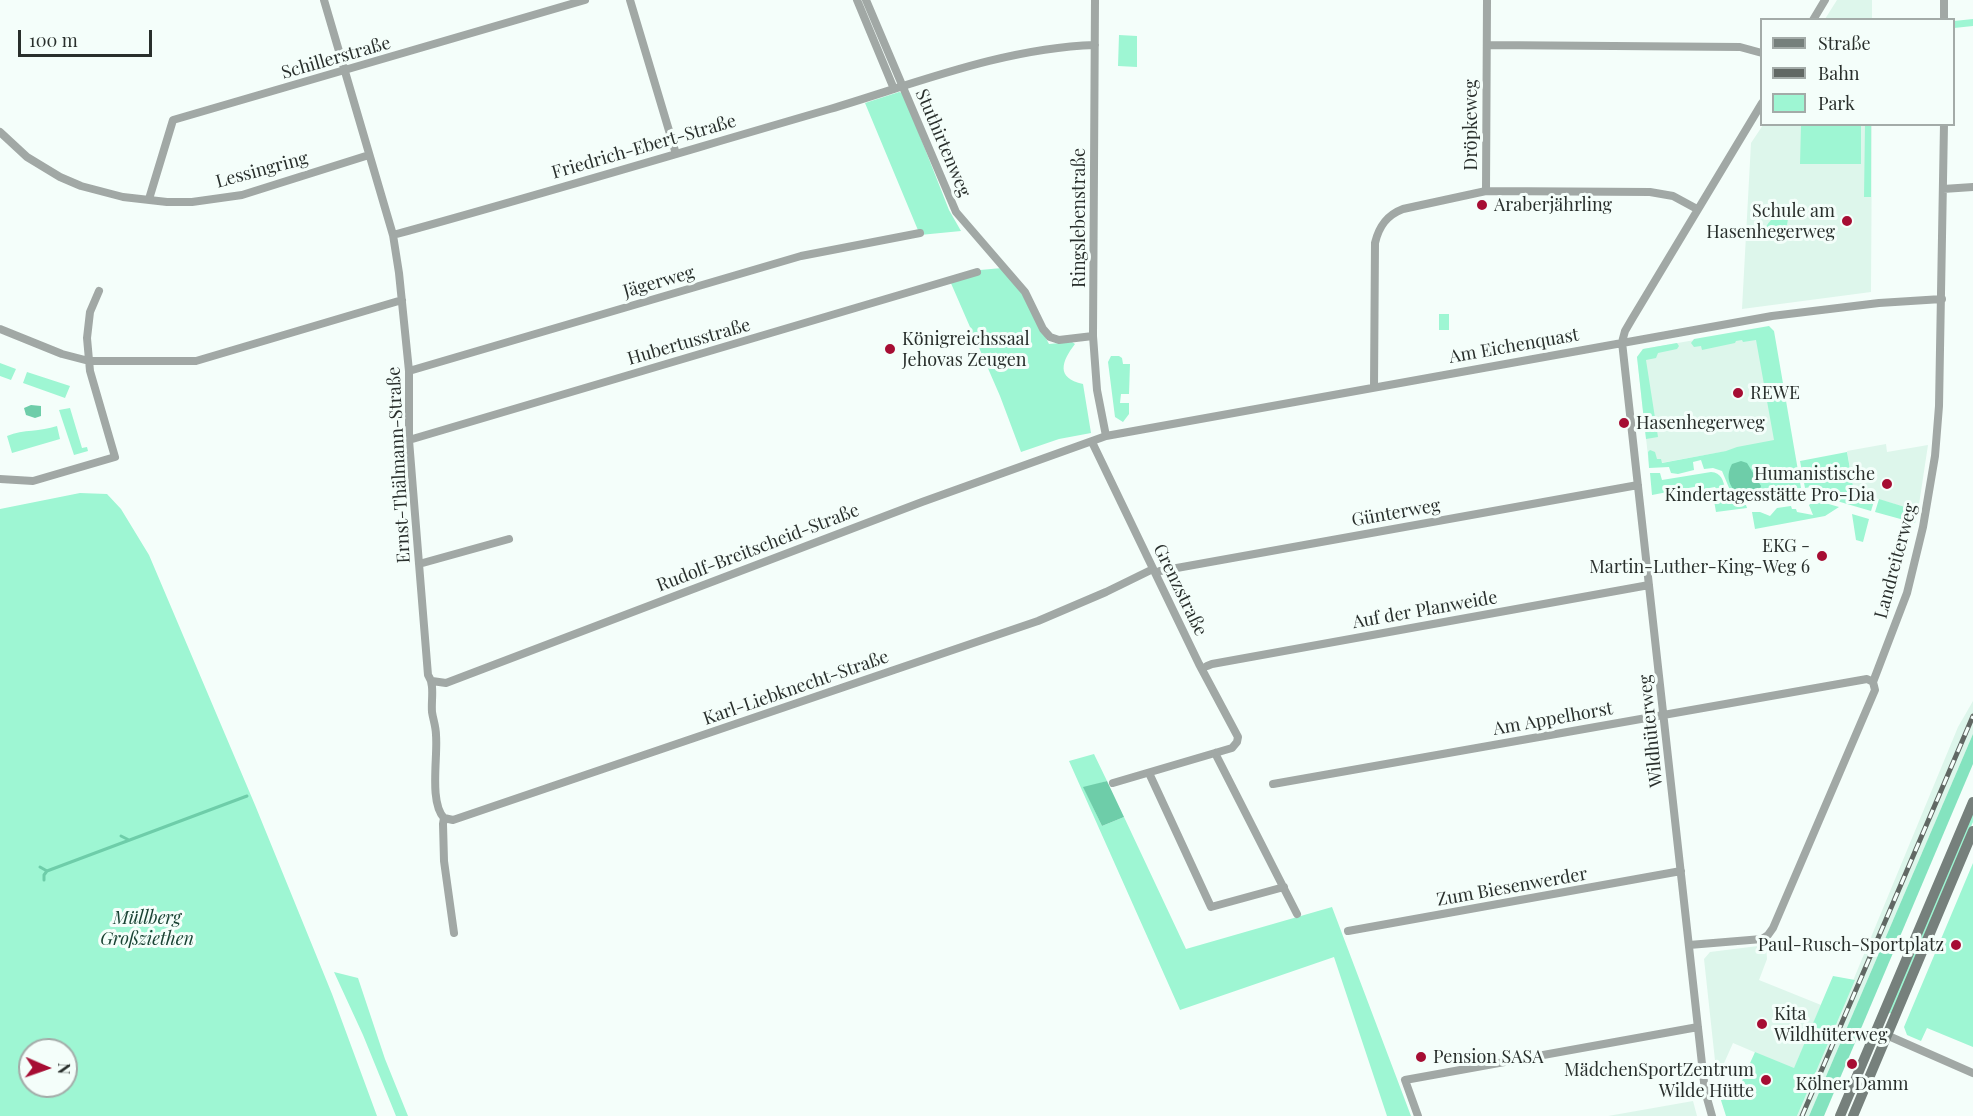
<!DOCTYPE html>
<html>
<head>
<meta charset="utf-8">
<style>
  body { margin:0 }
  #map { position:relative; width:1973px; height:1116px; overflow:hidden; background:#f4fefa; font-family:"Playfair Display",serif }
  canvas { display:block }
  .legend { position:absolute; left:1760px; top:18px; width:195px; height:108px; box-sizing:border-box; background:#f4fefa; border:2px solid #a3aba8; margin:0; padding:8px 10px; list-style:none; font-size:18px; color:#292f2c }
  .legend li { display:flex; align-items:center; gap:12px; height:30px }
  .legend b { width:30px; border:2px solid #a3aba8 }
  .north { position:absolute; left:18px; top:1038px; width:60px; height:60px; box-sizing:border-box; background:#f4fefa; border:2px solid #a3aba8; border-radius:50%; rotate:92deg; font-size:16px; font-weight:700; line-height:24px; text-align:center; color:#292f2c }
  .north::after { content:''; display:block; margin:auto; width:21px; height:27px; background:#a60d33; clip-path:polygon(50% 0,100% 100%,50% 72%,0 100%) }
  .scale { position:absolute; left:18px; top:30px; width:134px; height:27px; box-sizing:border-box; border:3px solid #292f2c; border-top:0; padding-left:8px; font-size:18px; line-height:21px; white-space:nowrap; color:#292f2c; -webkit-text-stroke:4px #f4fefa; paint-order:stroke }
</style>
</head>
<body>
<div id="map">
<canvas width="1973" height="1116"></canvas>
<ul class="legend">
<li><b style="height:8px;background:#76807c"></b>Straße</li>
<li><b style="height:8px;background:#616864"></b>Bahn</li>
<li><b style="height:16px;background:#9ef6d3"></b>Park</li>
</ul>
<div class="north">N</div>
<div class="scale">100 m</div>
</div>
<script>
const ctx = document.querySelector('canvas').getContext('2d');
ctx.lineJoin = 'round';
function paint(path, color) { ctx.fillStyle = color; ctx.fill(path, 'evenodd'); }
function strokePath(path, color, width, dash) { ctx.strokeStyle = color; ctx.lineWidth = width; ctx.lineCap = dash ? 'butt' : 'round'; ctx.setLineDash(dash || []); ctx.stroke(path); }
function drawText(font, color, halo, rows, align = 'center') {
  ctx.font = font + ' "Playfair Display",serif'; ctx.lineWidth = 6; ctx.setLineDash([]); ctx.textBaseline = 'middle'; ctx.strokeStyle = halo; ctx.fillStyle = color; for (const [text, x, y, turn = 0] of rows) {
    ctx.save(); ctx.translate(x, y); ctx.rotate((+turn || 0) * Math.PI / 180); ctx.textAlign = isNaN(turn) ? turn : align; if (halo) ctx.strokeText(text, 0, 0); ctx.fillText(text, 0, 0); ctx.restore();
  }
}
paint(new Path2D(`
  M1837,0h35v19h-47z
  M1763,125h109l-1,167 -129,17 9,-166z
  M1758,329l20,113 -129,23 -12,-108 6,-8z
  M1886,444l1,8 41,-7 -10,66 -64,-19 -7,-41z
  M1973,701v33l-164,382h-12l161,-389z
  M1766,945l1,14 -8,21 62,25 -27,64 -61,-26 -16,36 -13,-120 6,-7z
  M1693,1101l4,15h-89z`), '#ddf6eb');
paint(new Path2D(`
  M1973,19v7l-19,2v-7z
  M1119,35l18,1v31l-19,-1z
  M899,92l4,1 46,117 12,21 -41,4 -55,-132z
  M1801,125l60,1v38h-61z
  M1865,125h6v72h-7z
  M1772,213h13l3,6 -1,6 -14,16 -7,-5c-2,-7 1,-12 6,-17z
  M1002,268l18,21 29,55 23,-2 3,2c-13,17 -20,34 8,40l8,49 -32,6 -38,13 -21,-56 -50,-115 30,-11z
  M1439,314h10v16h-10z
  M1769,326l5,5 27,157 -6,1v4l-52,9 -11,-7 -10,-24 -9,-3 -9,1 -3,-9 -8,2 1,8 -16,4 -7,-1 -2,-6 -20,1 -1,-16 2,-2 5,2 2,7h4l1,4 64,-12 11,-4 37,-7 -18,-100 -13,2 -1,-2 -6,1 -1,2 -33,7 -1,-4 -7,1 -3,-4 3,-4z
  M1677,343l2,3 -2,3 -19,4 -2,5 -10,2 12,77 -12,2 -9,-82 6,-8z
  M1111,356h8l3,2 1,6h7l-1,30h-8l-1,9h9v11l-6,8 -8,-5 -7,-55z
  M0,363l16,6 -5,11 -11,-4z
  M27,372l43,14 -5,12 -42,-15z
  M70,408l12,40 5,-1 1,4 -14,4 -15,-45z
  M57,426l3,13 -48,14 -5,-17c17,-7 33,-4 50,-10z
  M1847,452l7,40 21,6 -4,13 -58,-17 -1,-7 -7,1 -5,-27z
  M1711,472c21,1 6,33 35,33l1,3 -31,4 -3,-17 6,-2 -4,-6 -11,2 -5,-3 -47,9 -2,-22h10l2,7z
  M80,493l27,1 14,15 28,46 106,250 77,189 45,122h-377v-607zM30,1050h36v36h-36z
  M1879,499l39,12 -3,12 -40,-11z
  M1815,500l24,7 -14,9 -70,13 -3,-17h8l10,4 7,-8 14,-2 1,3h4l1,3 16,3 -4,-10z
  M1852,514l17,5 -6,23 -7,-2z
  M1094,754l13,27 -23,7 18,38 22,-9 62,132 146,-42 79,209h-24l-53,-159 -154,53 -111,-249z
  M1973,808v14l-81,192 -5,-2z
  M1973,863v184l-46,-19 -6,13 -14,-6 -3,-8z
  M334,972l24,6 27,81 23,57h-12l-33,-81z
  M1833,976l22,4 -58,136h-71l-7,-22 19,-4 17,-38 39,16z`), '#9ef6d3');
paint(new Path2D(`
  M1973,734v30l-149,352h-15z`), '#84e3bf');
paint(new Path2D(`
  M31,405l10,1v10l-6,2 -9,-3 -2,-7z
  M1741,461l6,2 14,23 -3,9 -14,4c-13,-9 -20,-20 -12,-35z
  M1107,781l17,36 -22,9 -19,-39z`), '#6ecda9');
strokePath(new Path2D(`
  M121,836l8,4
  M40,867l7,4 200,-75
  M44,880v-5l3,-4`), '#6ecda9', 3);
strokePath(new Path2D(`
  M324,0l69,235 6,38 10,98v69l19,235c7,10 3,24 4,37 1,7 4,15 4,23 2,22 -7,67 8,83l-1,6 1,37 10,72
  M630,0l46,154
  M857,0l37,89
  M866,0l90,212 69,80 18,37 7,8 9,3 34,-4
  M1095,0l-2,336 4,54 9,46
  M1813,20l12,-20
  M1944,20v-20
  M1487,45l253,2 22,6
  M0,132l27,25 33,20 21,9 42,11 44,5h25l50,-7 127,-40
  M1943,189l30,-2
  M1486,191l164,1 23,4 24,13
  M149,199l24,-79 412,-120
  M393,235c146,-40 292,-84 437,-126 87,-26 174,-61 265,-64
  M0,329l62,25 27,7h107l206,-61
  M409,371l392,-115 119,-23
  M1374,387l1,-144c4,-17 12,-28 28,-34l83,-18 1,-191
  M409,440l568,-168
  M1092,442l107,222 39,73 -1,5 -5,6 -119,35
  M0,479l33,2 82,-24 -25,-86 -3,-33 3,-26 9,-21
  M419,564l90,-25
  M1160,571l478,-86
  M1207,666l5,-2 437,-79
  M432,681l14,2 476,-181 184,-66 666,-120 107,-13 63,-4
  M1215,753l82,161
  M1149,773l62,134 73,-20
  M1273,784l594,-105 6,3
  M444,818l9,2 585,-199 68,-29 47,-23
  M1348,931l333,-60
  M1689,945l73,-6 6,-4 5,-7 102,-238 -2,-8 34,-89 16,-66 12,-71 4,-50 5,-282
  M1884,1034l89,39
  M1418,1116l-13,-36 293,-53
  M1712,1116l-7,-25 -83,-749 3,-11 7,-12 130,-216`), '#a1a8a5', 8);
strokePath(new Path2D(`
  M1840,1116l133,-314
  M1853,1116l120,-285`), '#76807c', 10);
const rail = new Path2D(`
  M1802,1116l171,-400`);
strokePath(rail, '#616864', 5);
strokePath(rail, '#f4fefa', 3, [9]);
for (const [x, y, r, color] of [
  [1482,205,6,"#a60d33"],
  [1847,221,6,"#a60d33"],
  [890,349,6,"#a60d33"],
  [1738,393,6,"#a60d33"],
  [1624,423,6,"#a60d33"],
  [1887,484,6,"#a60d33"],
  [1822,556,6,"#a60d33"],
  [1956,945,6,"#a60d33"],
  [1762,1024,6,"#a60d33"],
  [1421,1057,6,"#a60d33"],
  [1852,1064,6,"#a60d33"],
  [1766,1080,6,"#a60d33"]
]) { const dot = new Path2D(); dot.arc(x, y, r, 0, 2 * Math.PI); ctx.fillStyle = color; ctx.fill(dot); strokePath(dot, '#f4fefa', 2); }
drawText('18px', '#292f2c', '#f4fefa', [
  ["Schillerstraße",336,58,-16],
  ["Dröpkeweg",1471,125,-90],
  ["Stuthirtenweg",943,143,67],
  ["Friedrich-Ebert-Straße",644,147,-16],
  ["Lessingring",262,170,-15],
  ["Ringslebenstraße",1079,218,-90],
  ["Jägerweg",659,282,-16],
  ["Hubertusstraße",689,342,-16],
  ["Am Eichenquast",1514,346,-10],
  ["Ernst-Thälmann-Straße",399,465,-93],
  ["Günterweg",1396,513,-10],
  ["Rudolf-Breitscheid-Straße",758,548,-21],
  ["Landreiterweg",1896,561,-75],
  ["Grenzstraße",1180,590,64],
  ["Auf der Planweide",1425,610,-10],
  ["Karl-Liebknecht-Straße",796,688,-19],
  ["Am Appelhorst",1553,719,-10],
  ["Wildhüterweg",1651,731,-96],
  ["Zum Biesenwerder",1512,887,-10]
]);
drawText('18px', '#292f2c', '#f4fefa', [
  ["Araberjährling",1494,205],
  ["Schule am",1835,211,"right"],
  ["Hasenhegerweg",1835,232,"right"],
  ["Königreichssaal",902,339],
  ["Jehovas Zeugen",902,360],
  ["REWE",1750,393],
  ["Hasenhegerweg",1636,423],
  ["Humanistische",1875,474,"right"],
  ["Kindertagesstätte Pro-Dia",1875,495,"right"],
  ["EKG -",1810,546,"right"],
  ["Martin-Luther-King-Weg 6",1810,567,"right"],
  ["Paul-Rusch-Sportplatz",1944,945,"right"],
  ["Kita",1774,1014],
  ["Wildhüterweg",1774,1035],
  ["Pension SASA",1433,1057],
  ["MädchenSportZentrum",1754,1070,"right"],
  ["Wilde Hütte",1754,1091,"right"],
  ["Kölner Damm",1852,1084,"center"]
], 'left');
drawText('italic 18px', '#1a4334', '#f4fefa', [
  ["Müllberg",147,918],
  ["Großziethen",147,939]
]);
</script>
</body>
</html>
